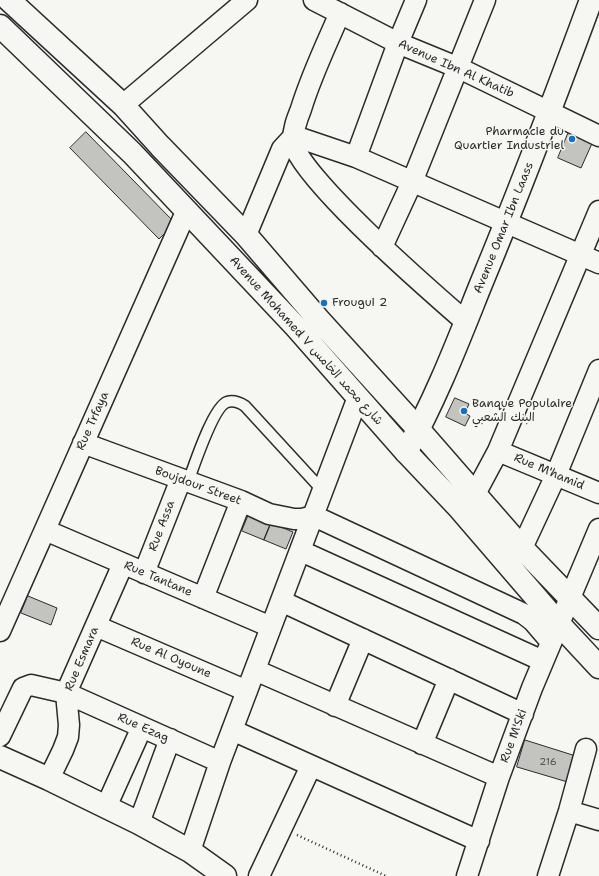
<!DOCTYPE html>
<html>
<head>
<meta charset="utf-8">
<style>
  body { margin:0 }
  canvas { display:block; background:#f6f6f2 }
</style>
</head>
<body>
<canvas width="599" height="876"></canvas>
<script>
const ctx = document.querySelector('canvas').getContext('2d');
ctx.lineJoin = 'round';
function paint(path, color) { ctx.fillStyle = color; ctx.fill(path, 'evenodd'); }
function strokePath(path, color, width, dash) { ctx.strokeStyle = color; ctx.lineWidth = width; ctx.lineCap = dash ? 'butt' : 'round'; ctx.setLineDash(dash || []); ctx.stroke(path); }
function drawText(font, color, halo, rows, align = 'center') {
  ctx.font = font + ' "Shantell Sans","Playpen Sans Arabic",sans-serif'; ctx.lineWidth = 3; ctx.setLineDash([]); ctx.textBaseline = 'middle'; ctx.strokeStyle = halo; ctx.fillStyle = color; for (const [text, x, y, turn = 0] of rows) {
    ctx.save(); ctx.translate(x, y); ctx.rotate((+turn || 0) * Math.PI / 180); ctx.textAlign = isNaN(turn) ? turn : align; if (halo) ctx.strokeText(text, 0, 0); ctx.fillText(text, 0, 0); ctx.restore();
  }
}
const building = new Path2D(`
  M570,129l24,10 -13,29 -23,-10z
  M86,132l89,91 -16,16 -89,-91z
  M455,398l14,6 -4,9 5,3 -5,10 -19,-9z
  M249,514l22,9 -7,17 -22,-9z
  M271,523l22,9 -7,17 -22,-9z
  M28,596l29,12 -6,17 -30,-12z
  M525,740l54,17 -8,26 -54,-16z`);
paint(building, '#c3c3c0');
strokePath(building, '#2b2b2b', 1);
const service = new Path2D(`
  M188,482c6,-16 25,-75 39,-80 7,-2 12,0 18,4l78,85`);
const minor = new Path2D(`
  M314,0l84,43 61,25 140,68
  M340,13c-14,32 -29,63 -39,96 -4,10 -8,20 -8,32 2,33 143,155 173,181
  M123,105l124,-105
  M356,157l42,-114 18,-43
  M246,235l36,-86 12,-13 62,21 243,106
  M382,247l30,-65 73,-182
  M83,443l158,58 28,13 25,5h8l12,-3 210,98 9,7 18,21
  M498,451l101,42
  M475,494l23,-43 101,-240
  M45,530l226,97
  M522,548l34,-73 43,-105
  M301,551l242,110
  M144,573l37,-94
  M203,598l38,-97
  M281,601l242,113
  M96,626l151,65
  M0,631l186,-419
  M255,670l244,107
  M335,706l28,-67
  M232,730l247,111
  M0,736l23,-48 8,-3 35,8 154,69
  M422,744l27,-65
  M49,779l14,-29 5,-13 1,-12 -3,-32 57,-129
  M106,807l36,-80
  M569,811l30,9
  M139,823l31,-84
  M190,851l30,-89 138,-365
  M259,876l52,-110
  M467,876l32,-99 33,-89 67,-159
  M548,876l21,-65 17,-62`);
const tertiary = new Path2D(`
  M406,452c30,-53 52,-111 75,-168 39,-94 75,-189 110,-284
  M0,757l49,22 90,44 51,28 35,25`);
const primary = new Path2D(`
  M9,0l114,105 37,41 86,89 73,85 100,110 103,118 77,80
  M0,26l132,127 164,174 110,125 54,57 99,115 40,43`);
strokePath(service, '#2b2b2b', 13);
strokePath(minor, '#2b2b2b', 23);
strokePath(tertiary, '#2b2b2b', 25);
strokePath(primary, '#2b2b2b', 25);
strokePath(new Path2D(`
  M297,835l89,41`), '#2b2b2b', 2.5, [1, 3]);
strokePath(service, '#f6f6f2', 10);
strokePath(minor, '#f6f6f2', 20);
strokePath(tertiary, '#f6f6f2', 22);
strokePath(primary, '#f6f6f2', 22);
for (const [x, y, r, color] of [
  [572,139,4,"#1f6fb2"],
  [324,303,4,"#1f6fb2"],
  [464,411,4,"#1f6fb2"]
]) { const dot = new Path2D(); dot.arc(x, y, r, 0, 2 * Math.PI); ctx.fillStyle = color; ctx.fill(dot); strokePath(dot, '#f6f6f2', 1.5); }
drawText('10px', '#515150', null, [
  ["216",548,762]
]);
drawText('12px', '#2b2b2b', '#f6f6f2', [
  ["Avenue Ibn Al Khatib",456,69,24],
  ["Avenue Omar Ibn Laass",504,228,-68],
  ["Avenue Mohamed V شارع محمد الخامس",306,341,48],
  ["Rue Trfaya",93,421,-66],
  ["Rue M'hamid",549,472,23],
  ["Boujdour Street",198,486,20],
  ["Rue Assa",162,526,-69],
  ["Rue Tantane",158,579,23],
  ["Rue Al Oyoune",171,658,23],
  ["Rue Esmara",82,659,-67],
  ["Rue Ezag",143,728,24],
  ["Rue M'Ski",514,736,-70]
]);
drawText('12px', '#2b2b2b', '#f6f6f2', [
  ["Pharmacie du",564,132,"right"],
  ["Quartier Industriel",564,146,"right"],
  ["Frougui 2",332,303],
  ["Banque Populaire",472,404],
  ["البنك الشعبي",472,418]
], 'left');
</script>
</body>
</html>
